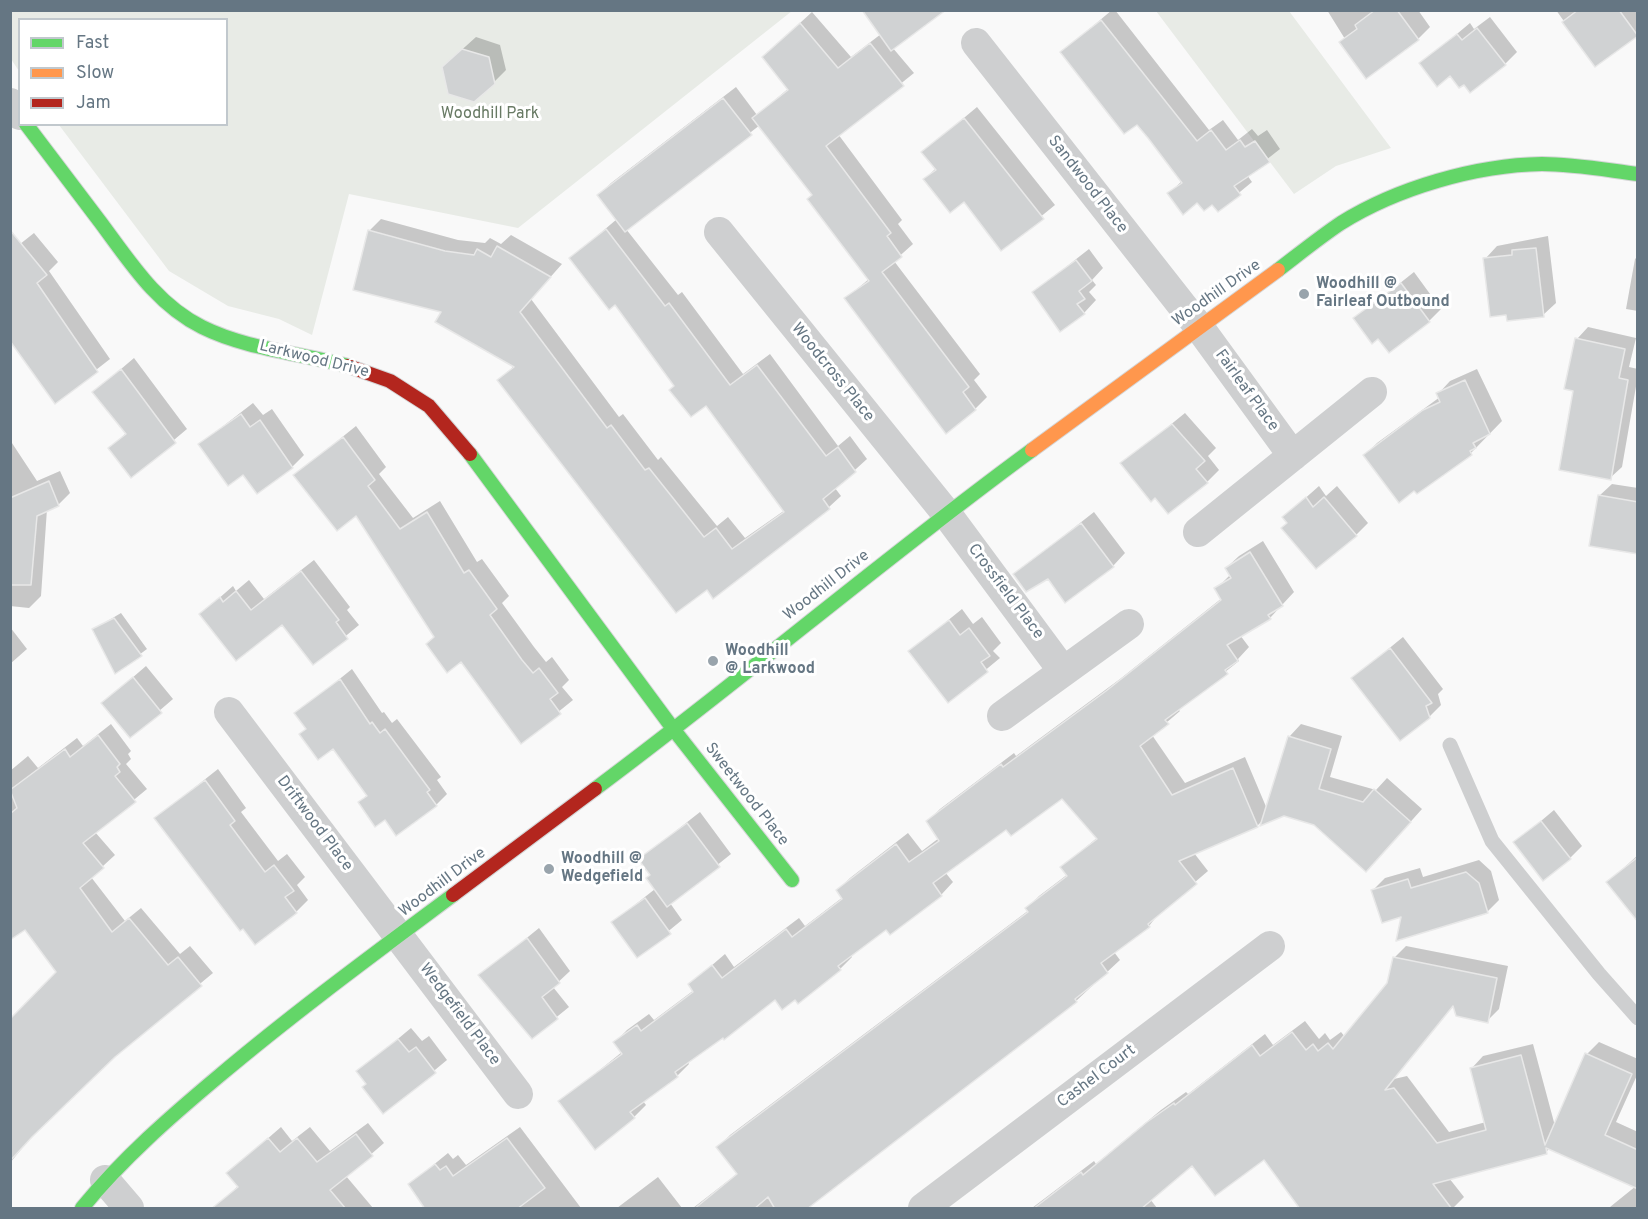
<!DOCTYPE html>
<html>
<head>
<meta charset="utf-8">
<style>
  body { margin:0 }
  #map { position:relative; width:1648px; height:1219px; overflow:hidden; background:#f9f9f9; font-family:Overpass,sans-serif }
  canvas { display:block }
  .frame { position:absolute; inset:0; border:12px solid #657683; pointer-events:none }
  .legend { position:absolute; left:18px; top:18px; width:210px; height:108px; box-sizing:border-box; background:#fff; border:2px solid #c1c8cd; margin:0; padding:8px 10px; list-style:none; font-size:18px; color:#657683 }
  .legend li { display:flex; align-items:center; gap:12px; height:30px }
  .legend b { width:30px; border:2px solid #c1c8cd }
</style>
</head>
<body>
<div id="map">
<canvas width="1648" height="1219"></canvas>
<div class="frame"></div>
<ul class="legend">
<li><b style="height:8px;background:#63d668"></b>Fast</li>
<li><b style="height:8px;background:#ff974d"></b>Slow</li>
<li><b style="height:8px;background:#b3261e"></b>Jam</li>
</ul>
</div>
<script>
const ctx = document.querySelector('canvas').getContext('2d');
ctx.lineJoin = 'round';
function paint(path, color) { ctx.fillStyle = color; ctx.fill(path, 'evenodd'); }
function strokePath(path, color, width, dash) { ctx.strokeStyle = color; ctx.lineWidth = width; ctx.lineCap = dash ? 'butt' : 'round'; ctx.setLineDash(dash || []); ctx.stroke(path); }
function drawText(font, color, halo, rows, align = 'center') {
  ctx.font = font + ' Overpass,sans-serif'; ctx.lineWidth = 6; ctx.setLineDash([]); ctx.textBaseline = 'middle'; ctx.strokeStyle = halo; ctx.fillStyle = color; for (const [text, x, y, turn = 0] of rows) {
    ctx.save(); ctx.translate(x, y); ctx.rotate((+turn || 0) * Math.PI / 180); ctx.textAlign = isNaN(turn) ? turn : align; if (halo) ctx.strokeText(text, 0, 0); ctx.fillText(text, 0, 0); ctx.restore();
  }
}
paint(new Path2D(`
  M11,11h781l-274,217 -169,-34 -37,141 -33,-16 -51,-13 -59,-35 -110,-146 167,-1v-104h-206l-1,51 -8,-12z
  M1156,11h133l102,137 -55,18 -42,28z`), '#e8ebe6');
paint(new Path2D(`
  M1112,10h3l94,120 14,-10 15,20 14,-11 6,7 9,-6 13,19 -33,26 5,7 -34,28 -6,-8 -43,-9 13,-12 -45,-58 -75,-71z
  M1327,10h91l12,17 -12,12h-73z
  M1556,10h82v24l-43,31z
  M812,12l39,45 30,-23 33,39 -76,61 64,86 -4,4 15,20 -19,17 86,113 -6,6 13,17 -12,12 -129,-111 23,-19 -55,-85 -54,-69 -134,104 52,66 4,-3 61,82 27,-20 68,92 12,-10 17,23 -32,29 6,8 -12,11 -122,81 -208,-208 16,-15 -72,-54 -74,-80 12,-12 77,21 27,3 5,-5 11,6 10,-9 51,29 -31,35 88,118 4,-3 35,46 3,-3 56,69 11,-9 17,21 40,-28 -79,-106 -30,-19 -61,-82 -44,-45 46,-39 -18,-24 12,-12 125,-96 21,28 32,-27 -13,-43z
  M1490,17l27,35 -12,12 -55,10 -29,-10 49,-41 4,6z
  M476,37l24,8 6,25 -13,13 -37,-28z
  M977,107l78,98 -54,44 -36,-50 -40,-20 11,-11 -13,-16z
  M34,233l24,29 -9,9 61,88 -55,43 -45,-150z
  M1548,236l8,67 -13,12 -58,-56 12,-13z
  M1089,249l14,19 -11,12 4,5 -7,7 7,8 -12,13 -50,-21z
  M1638,256v55l-12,-2 9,-50z
  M1414,272l27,37 -12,12 -50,16 -24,-18z
  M1588,327l48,11 -7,29 9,2v6l-16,92 -12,11 -35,-88 2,-51z
  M134,358l53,71 -56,47 -21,-28 16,-15 -32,-41z
  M1477,369l25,52 -31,32 -106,2 12,-12 63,-46 -2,-3 12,-13z
  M253,403l10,12 9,-6 32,46 -12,12 -49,6 -43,-29z
  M1185,413l31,35 -8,8 11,14 -12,12 -51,14 -34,-32z
  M356,426l30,41 -7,7 34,44 27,-17 37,61 5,-3 27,37 -7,7 32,44 12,15 6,-5 17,23 -7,7 11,13 -52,42 -59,-82 -27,-24 -79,-122 -61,-39z
  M10,440l27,41 23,-10 10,22 -12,12 -11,4 -6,87 -12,12 -19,-2z
  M1612,484l26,4v65l-39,-57z
  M1319,486l7,10 11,-10 31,37 -12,12 -67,-13 -5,-5z
  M1094,512l31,41 -12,13 -65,11 -33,-3z
  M1263,541l31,51 -24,26 -30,17 9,12 -11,12 1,2 -61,48 2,2 -28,24 33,48 60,-26 22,52 22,-72 12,-13 41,12 -12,41 46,13 11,-12 35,31 -44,49 -63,-34 -31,-10 -20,5 -7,7 -63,27 14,18 -48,41 -11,14 -35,26 6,8 -44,41 -271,207h-112l45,-35 -20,-26 12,-12 299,-225 -2,-2 12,-12 29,-22 -6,-7 36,-30 -35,-40 -56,31 -62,44 8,10 -12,13 -50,38 -5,-5 -35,27 1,2 -12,12 -42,33 -3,-4h-20l-88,63 2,3 -12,12 -34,25 3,4 -12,12 -74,-15 62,-50 -7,-10 12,-12 22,-16 5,6 40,-30 -4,-6 35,-30 9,13 65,-49 6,8 38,-29 -5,-7 12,-12 58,-45 14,18 17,-13 -11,-17 12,-12 74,-56 2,3 104,-77 102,-81 -6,-9 14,-14 -4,-7 13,-12z
  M314,560l36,47 -3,3 12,15 -46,38 -31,-40 -81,-9 32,-28 3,5 13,-11 15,19z
  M962,609l11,15 9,-7 19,26 -8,8 7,7 -52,43 -38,-50z
  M121,613l26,36 -31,23 -22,-43z
  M10,627l17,22 -17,15z
  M1403,637l40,52 -5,5 3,11 -12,12 -76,-39z
  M146,666l27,33 -43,37 -27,-33z
  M352,669l30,44 2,-1 8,11 5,-4 44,58 -4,3 10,14 -11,11 -51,13 -25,-16 7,-7 -33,-49 -33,-12 6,-6 -11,-14z
  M111,724l20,27 -3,3 3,5 -5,5 21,25 -52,43 20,23 -24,22 34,44 16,-13 39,46 10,-8 23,27 -99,82 -73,70 -31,38v-140l48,-51 -33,-44 -15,11v-168l18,-15 10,12 39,-30 6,8z
  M218,769l28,39 -5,4 37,49 9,-7 18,23 -8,8 11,15 -12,12 -140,-94z
  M1554,810l28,36 -12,12 -55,-15z
  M700,812l31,42 -61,49 12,17 -44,36 -25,-34 42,-33 -3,-15 -12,-15z
  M1638,855v65l-30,-38z
  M1479,860l12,11 8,29 -12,12 -84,3 -30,-25 12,-12 35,-10 3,9z
  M539,928l31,43 -17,16 16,20 -37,30 -52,-61z
  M1406,946l102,20 -9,43 -12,12 -33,-16 -60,74 13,-3 42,56 37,-10 -15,-53 12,-13 50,-12 22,82 32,-72 12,-12 39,17v14l-22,49 22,10v76l-28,-1 26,-21 -86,-38 -4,4 -97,26 15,19 -11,11h-151l-38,-50 -72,5 -42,36 7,9h-125l62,-47 2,3 65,-54 25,-18 2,2 77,-60 8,11 32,-24 14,18 6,-6 5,7 11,-8 4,5 44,-53 5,-26z
  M411,1028l11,13 7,-5 18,24 -63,52 -26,-40z
  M368,1123l16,20 -38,33 27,32h-145l-6,-7 16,-15 -10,-13 53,-46 11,14 18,-14 20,24z
  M520,1127l61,81h-87l-84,-24 38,-31 5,6 5,-4 8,10z
  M658,1177l24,31h-65z`), '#0003');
const building = new Path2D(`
  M862,10h84l-55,41z
  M1375,10h22l22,30 -53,39 -27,-37 18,-13 -2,-4z
  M1578,10h41l19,26 -43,31 -33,-45z
  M1101,20l96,121 14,-11 15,20 14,-10 5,7 10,-6 15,21 -36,24 7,9 -23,17 -6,-7 -8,6 -7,-8 -14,12 -16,-22 15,-10 -34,-45 -11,-13 -13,9 -64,-82z
  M800,23l38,45 32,-25 34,43 -78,60 65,87 -4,3 15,21 -20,15 87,115 -6,5 13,18 -30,24 -102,-136 25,-17 -62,-82 5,-4 -60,-77 36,-28 -26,-33z
  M1477,28l29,37 -36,28 -6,-8 -5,3 -9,-12 -13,11 -18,-24 38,-29 5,6z
  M462,49l27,8 6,27 -21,18 -26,-8 -6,-27z
  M723,98l29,37 -127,97 -28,-37z
  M964,118l80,101 -43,32 -37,-49 -14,11 -27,-34 13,-9 -15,-18z
  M606,229l59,77 4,-3 61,82 27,-20 69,91 12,-9 18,25 -33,27 7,10 -117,90 -6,-9 -31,23 -179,-233 17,-13 -79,-45 6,-10 -88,-22 15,-60 77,21 29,4 3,-6 14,8 6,-11 54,31 -31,35 87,116 4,-3 34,45 4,-2 55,69 12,-9 16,21 52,-37 -78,-106 -15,11 -22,-27 5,-4 -59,-81 -6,5 -40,-52z
  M10,230l37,45 -10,8 61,89 -43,32 -45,-63z
  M1536,248l8,69 -37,4 -1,-6 -16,2 -7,-59 29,-3v-5z
  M1076,260l16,21 -13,10 6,8 -8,5 8,10 -25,18 -28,-40z
  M1401,283l29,39 -41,31 -11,-14 -6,5 -19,-26z
  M1575,338l50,11 -6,29 9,2 -17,100 -52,-10 14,-79 -9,-2z
  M121,369l55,74 -45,35 -23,-30 18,-14 -34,-42z
  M1465,380l25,54 -17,9 3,5 -6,3 2,4 -55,39 -3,-3 -15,12 -36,-48 60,-45 17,-8 -4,-9z
  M241,414l9,13 10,-7 33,48 -36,26 -14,-19 -15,11 -30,-42z
  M1172,424l33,37 -9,8 12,14 -40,31 -13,-16 -4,4 -31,-39z
  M343,437l32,43 -7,6 32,43 27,-17 37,61 5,-3 28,39 -7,6 32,45 11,13 6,-5 19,25 -8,6 11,15 -40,30 -60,-82 -14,11 -21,-29 8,-7 -78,-121 -19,15 -44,-56z
  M49,481l10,25 -22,10 -6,69h-21v-87z
  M1598,495l40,7v52l-49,-8z
  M1306,497l7,10 11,-10 33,39 -41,33 -35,-41 6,-5 -5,-6z
  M1081,523l33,44 -49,36 -17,-24 -22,13 -13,-18z
  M1250,552l33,54 -15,9 3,4 -44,26 11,16 -13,9 3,4 -63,46 4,4 -29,22 32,49 61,-27 25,59 -79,34 18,23 -49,40 2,3 -49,36 7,10 -33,26 2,3 -270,207h-32l-7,-12 -14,12h-60l43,-35 -21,-27 312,-235 -3,-4 42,-32 -7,-9 37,-28 -35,-40 -51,37 -5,-6 -73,53 9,13 -52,39 -4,-5 -48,36 3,4 -43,34 -3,-4 -13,10 -7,-10 -51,40 -1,-2 -48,34 3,5 -48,35 5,6 -40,32 -37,-49 64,-47 -9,-12 24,-17 4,6 52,-39 -5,-8 24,-19 10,13 64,-49 6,8 50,-38 -6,-9 60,-46 13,18 30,-21 -13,-20 75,-57 2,3 103,-76 115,-91 -7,-12 17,-10 -6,-10z
  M301,571l38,49 -3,2 12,17 -35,26 -31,-40 -46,36 -37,-47 21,-17 3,5 13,-11 15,19z
  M114,618l28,38 -27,18 -23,-45z
  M949,620l11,15 9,-7 21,28 -9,6 7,10 -40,31 -40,-52z
  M1390,648l42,55 -6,3 4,12 -30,23 -49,-63z
  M133,677l29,36 -32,25 -29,-35z
  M340,679l30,45 2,-2 8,11 5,-4 45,61 -3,2 10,14 -41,30 -11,-16 -10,7 -17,-25 9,-6 -34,-47 -15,11 -19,-26 7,-5 -12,-16z
  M98,735l22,29 -3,3 3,5 -5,4 21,26 -53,41 21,25 -24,20 32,44 17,-14 39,47 10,-8 24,29 -87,71 -83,80 -22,24v-142l46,-47 -31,-42 -15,10v-126l7,-6 -7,-18 55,-41 5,8z
  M1288,736l43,13 -12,40 44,13 11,-13 37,33 -45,50 -52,-47 -30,-9 -24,10z
  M205,780l30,41 -5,4 35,47 9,-7 20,26 -9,6 12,16 -42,32 -12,-16 -3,2 -86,-113z
  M1541,821l30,38 -28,22 -30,-39z
  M687,823l33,44 -53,40 -21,-29 4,-3 -12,-16z
  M1638,857v65l-32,-40z
  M1466,872l13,11 9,30 -92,28 5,-24 -19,6 -11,-33 37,-11 3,9z
  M645,898l26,36 -34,24 -26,-36z
  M527,938l33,45 -18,14 16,22 -26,20 -54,-64z
  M1393,957l104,21 -9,45 -32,-7 -3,-10 -68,84 9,-2 43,55 49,-13 -16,-62 51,-13 24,90 40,-92 47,21 -27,61 33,15v39l-92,-41 1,6 -114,30 19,25h-152l-36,-49 -49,36 -23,-30 -51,43h-108l48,-37 2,3 64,-53 27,-19 1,2 77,-60 8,11 32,-24 14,18 7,-6 5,7 10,-8 5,6 54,-66z
  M398,1039l11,13 7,-5 20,26 -53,41 -21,-27 4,-3 -10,-13z
  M356,1134l17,22 -43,34 16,19h-135l27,-22 -12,-14 42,-35 12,14 17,-14 20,24z
  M507,1138l38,50 -28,21h-92l-17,-25 27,-20 5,6 6,-4 7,10z`);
paint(building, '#d0d2d3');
strokePath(building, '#e8e8e8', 1.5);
const fast = new Path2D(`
  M26,124c25,33 50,66 75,99 29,39 56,82 101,104 44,22 98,26 146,39
  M1278,270c21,-16 42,-33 63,-47 56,-35 135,-58 201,-59 32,0 64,6 96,10
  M470,454l204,276 118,150
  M595,789c148,-110 288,-230 437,-339
  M82,1208c41,-50 88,-91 137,-132 76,-64 155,-122 234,-181`);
const slow = new Path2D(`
  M1032,450l246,-180`);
const jam = new Path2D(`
  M348,366l42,15 39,25 41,48
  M453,895l142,-106`);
strokePath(fast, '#d5d6d7', 16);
strokePath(slow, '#d5d6d7', 16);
strokePath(jam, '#d5d6d7', 16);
strokePath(new Path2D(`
  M1450,745l42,96 107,133 39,44`), '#cecfd0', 15);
strokePath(new Path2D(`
  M976,43l223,284 94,129
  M10,103l10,12
  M719,232l227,281 117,158
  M1198,532l174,-140
  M229,712l289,382
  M1002,716l127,-92
  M105,1180l24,28
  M923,1208l347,-262`), '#cecfd0', 30);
strokePath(fast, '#63d668', 14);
strokePath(slow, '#ff974d', 14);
strokePath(jam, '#b3261e', 14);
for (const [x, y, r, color] of [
  [1304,294,6,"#99a4ac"],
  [713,661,6,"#99a4ac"],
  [549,869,6,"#99a4ac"]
]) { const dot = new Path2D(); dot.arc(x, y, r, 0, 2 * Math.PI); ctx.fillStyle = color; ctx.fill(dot); strokePath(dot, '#fff', 2); }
drawText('16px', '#687a64', '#fff', [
  ["Woodhill Park",490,115]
]);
drawText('16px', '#657683', '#fff', [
  ["Sandwood Place",1087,185,52],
  ["Woodhill Drive",1217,294,-35],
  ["Larkwood Drive",314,360,14],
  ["Woodcross Place",832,373,51],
  ["Fairleaf Place",1246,391,54],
  ["Woodhill Drive",827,586,-38],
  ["Crossfield Place",1005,592,53],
  ["Sweetwood Place",746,795,52],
  ["Driftwood Place",314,824,53],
  ["Woodhill Drive",443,883,-37],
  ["Wedgefield Place",459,1015,53],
  ["Cashel Court",1097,1077,-37]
]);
drawText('bold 16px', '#657683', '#fff', [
  ["Woodhill @",1316,285],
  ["Fairleaf Outbound",1316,303],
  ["Woodhill",725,652],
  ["@ Larkwood",725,670],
  ["Woodhill @",561,860],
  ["Wedgefield",561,878]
], 'left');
</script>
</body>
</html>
